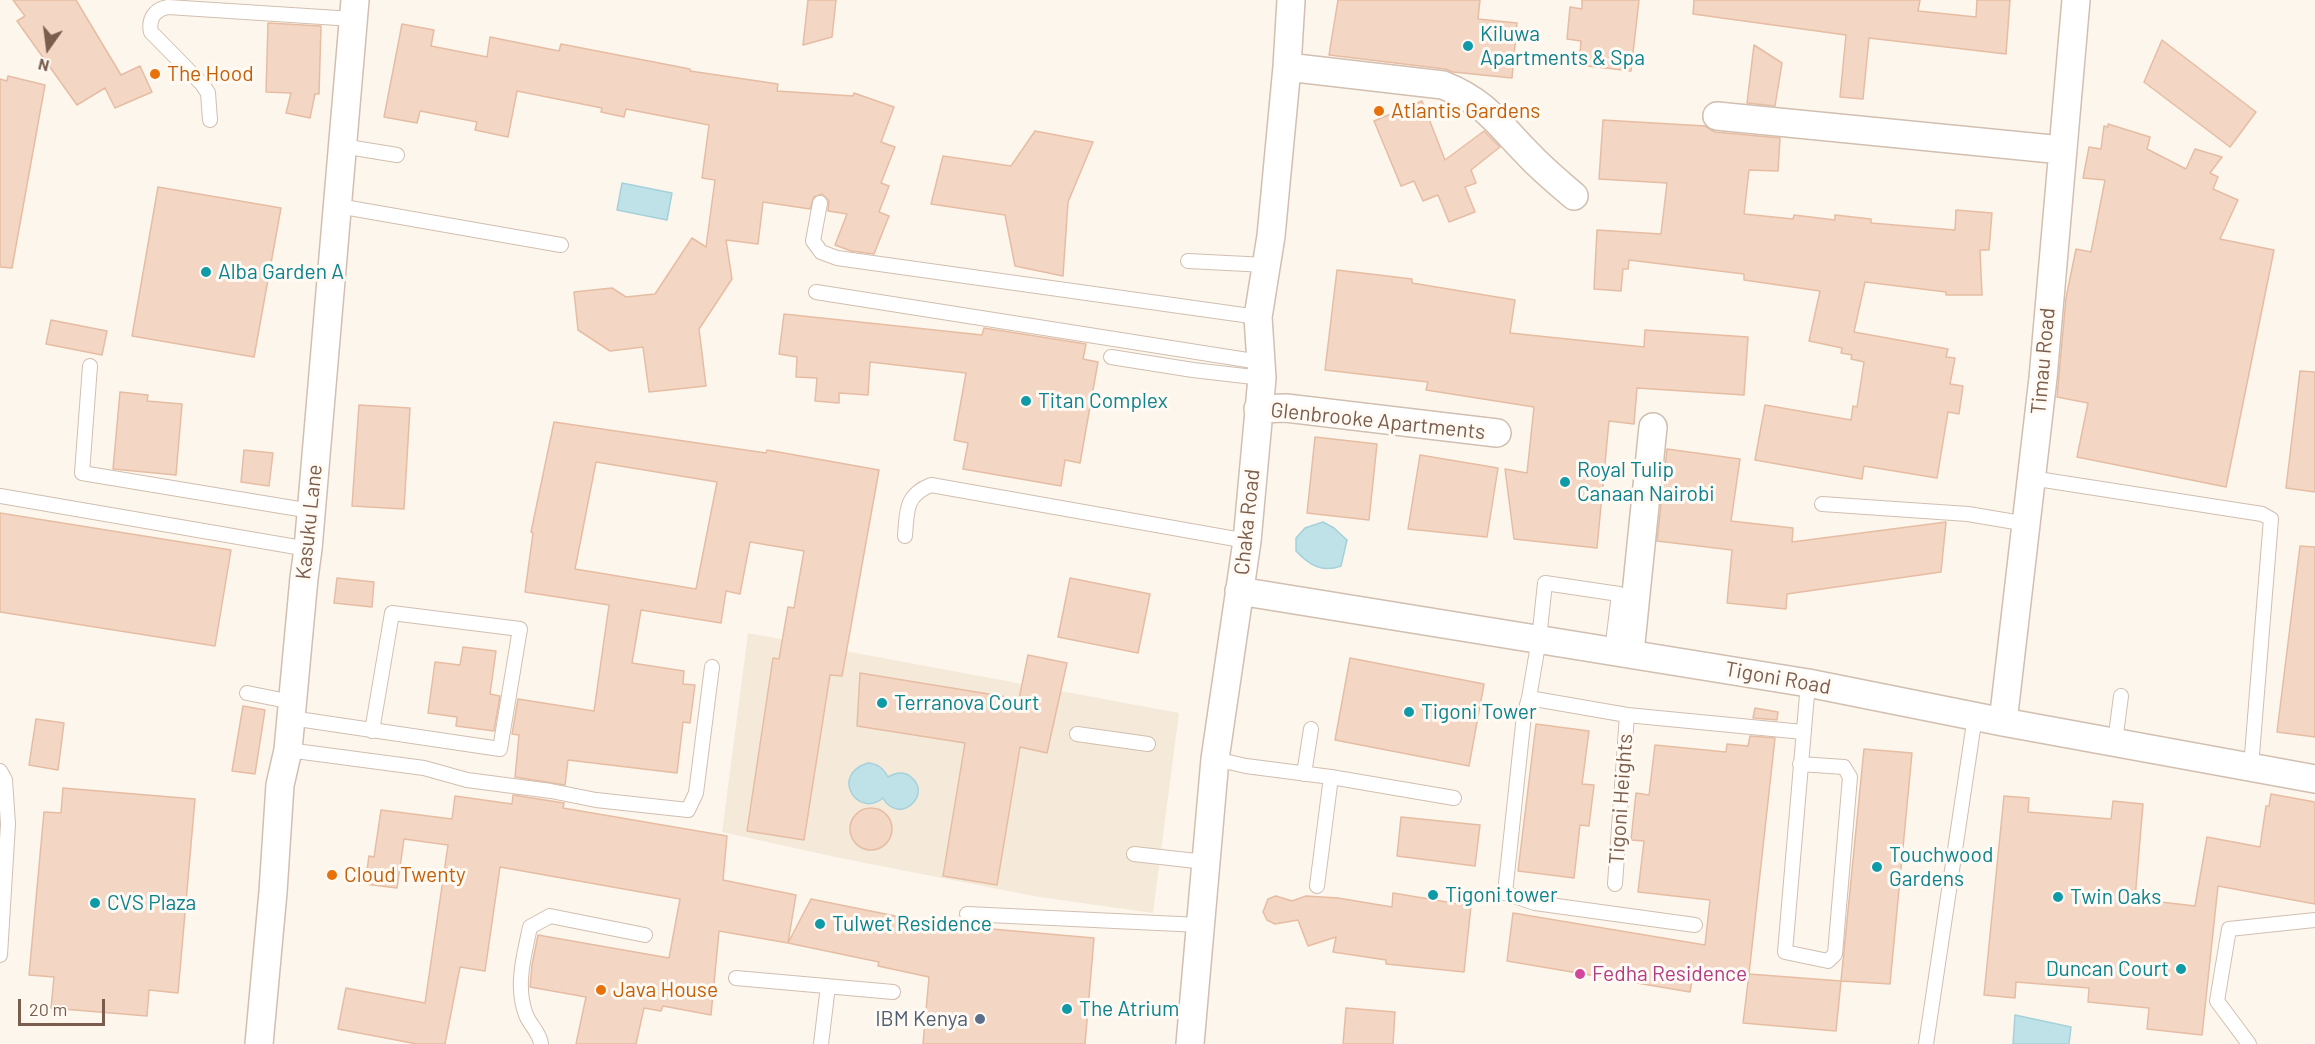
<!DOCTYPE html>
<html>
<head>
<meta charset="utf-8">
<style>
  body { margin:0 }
  #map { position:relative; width:2315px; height:1044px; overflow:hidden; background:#fdf6ec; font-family:Barlow,sans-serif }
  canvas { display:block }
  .north { position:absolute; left:18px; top:18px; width:60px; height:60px; -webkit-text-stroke:4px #fffaf3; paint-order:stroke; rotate:194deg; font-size:16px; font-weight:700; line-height:24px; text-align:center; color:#7a5d4d }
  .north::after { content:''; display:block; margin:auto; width:21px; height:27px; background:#7a5d4d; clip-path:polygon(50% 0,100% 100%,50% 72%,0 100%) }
  .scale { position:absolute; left:18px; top:999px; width:87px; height:27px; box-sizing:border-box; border:3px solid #7a5d4d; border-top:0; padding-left:8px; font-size:18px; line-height:21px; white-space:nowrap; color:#7a5d4d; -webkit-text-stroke:4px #fffaf3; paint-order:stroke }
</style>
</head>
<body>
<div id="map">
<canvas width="2315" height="1044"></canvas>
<div class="north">N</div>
<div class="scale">20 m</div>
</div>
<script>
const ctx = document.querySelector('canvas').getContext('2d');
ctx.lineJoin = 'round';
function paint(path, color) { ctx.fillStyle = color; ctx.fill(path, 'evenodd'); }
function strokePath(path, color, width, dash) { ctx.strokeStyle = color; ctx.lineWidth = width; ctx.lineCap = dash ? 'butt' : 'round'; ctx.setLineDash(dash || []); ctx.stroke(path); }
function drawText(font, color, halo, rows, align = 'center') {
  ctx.font = font + ' Barlow,sans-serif'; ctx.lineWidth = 6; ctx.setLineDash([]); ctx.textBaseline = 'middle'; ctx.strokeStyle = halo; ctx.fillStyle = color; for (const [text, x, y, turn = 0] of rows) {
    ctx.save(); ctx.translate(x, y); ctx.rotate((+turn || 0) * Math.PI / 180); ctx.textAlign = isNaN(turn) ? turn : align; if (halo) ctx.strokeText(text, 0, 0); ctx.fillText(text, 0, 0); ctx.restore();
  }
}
paint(new Path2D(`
  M748,633l431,80 -26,200 -114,-16 -199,-39 -118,-26z`), '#f5e9da');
const water = new Path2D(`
  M622,183l50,10 -5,27 -50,-10z
  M1323,522l11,6 13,12 -6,26c-19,7 -32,-1 -45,-15v-13l9,-10z
  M868,763c10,1 15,5 20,14 7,-4 16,-6 23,0 22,18 -12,49 -28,21 -25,21 -54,-23 -15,-35z
  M2015,1015l56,12 -2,17h-56z`);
paint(water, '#bfe2e8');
strokePath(water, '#a5d1da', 1.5);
const building = new Path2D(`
  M13,0h63l45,75 19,-9 12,26 -37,16 -10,-20 -28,17 -60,-84 8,-5z
  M808,0h28l-4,37 -29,8z
  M1338,0h142l-2,19 39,4 -5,55 -59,-6 -8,-3 -116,-14z
  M1582,0h57l-8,71 -52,-6 2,-24 -14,-2 3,-32 12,2z
  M1694,0h226l-2,11 58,6 1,-17h33l-4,54 -137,-16 -6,61 -23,-2 6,-62 -153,-21z
  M268,23l53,3 -2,68h-4l-5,24 -24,-5 5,-20 -25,-1z
  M402,24l32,6 -3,16 56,11 3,-20 69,14 2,-7 129,25v2l88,13 -1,7 76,5 1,-3 40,14 -13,35 14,5 -14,36 8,3 -10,26 10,4 -15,38 -23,-3 -16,-6 12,-31 -19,-3 1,-10 -7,-7 -8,3 -4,12 -47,-7 -5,42 -32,-4 6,39 -33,50 7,57 -57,6 -6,-45 -33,4 -32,-21 -4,-38 38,-4 14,9 29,-3 37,-56 14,9 9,-67 -13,-2 7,-53 -83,-16 -2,8 -23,-5 1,-4 -85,-17 -9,46 -33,-7 2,-8 -57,-11 -3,12 -33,-6z
  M2162,40l94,72 -26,35 -86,-65z
  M1754,45l28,18 -7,43 -28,-3z
  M8,76l37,9 -33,183 -12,-1v-188l7,2z
  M1422,101l23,59 39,-29 16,16 -29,23 5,13 -11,4 10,25 -26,10 -11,-27 -15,6 -9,-20 -13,5 -27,-65z
  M1603,120l102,6 10,6 65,6 -2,33 -29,-1 -5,44 49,5 1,-4 41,5v-5l36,4v4l84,7 1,-20 36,3 -3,37h-9l2,45h-36v-3l-81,-10 -11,50 94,17 -2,8 9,1 -5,26 13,2 -4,28 -11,-2 -11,66 -73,-12 -2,13 -107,-19 10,-55 86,15 2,-14 4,1 7,-45 -13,-3 1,-4 -11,-2 1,-5 -33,-7 11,-50 -76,-11v-6l-115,-14 -1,9h-5l-2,22 -27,-2 3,-59 64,4 6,-51 -68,-4z
  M2108,124l42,13 -3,12 39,20 9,-20 27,8 -12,16 8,4 -5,12 25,11 -18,39 54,11 -48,237 -149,-30 11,-54 -31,-6 9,-99 10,-49 15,3 14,-72 -22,-2 6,-31 12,2 3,-23 4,1z
  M1035,131l58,11 -25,60 -5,74 -48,-10 -10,-51 -74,-11 12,-48 68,10z
  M158,187l123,21 -27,149 -122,-21z
  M1337,270l75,9v4l103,17 -5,33 134,14 1,-17 103,7 -4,58 -107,-7 -3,36 -25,-3 -12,127 -83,-9 -9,-70 22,4 7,-66 -108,-17 2,-8 -103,-12z
  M784,314l198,21 2,-7 102,16 -3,15 15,3 -18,101 -15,-3 -4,26 -98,-17 5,-26 -14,-3 12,-67 -96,-11 -2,33 -29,-2v10l-24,-2 2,-23 -21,-1 1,-20 -18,-3z
  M51,320l56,11 -5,24 -56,-11z
  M2300,371l15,1v120l-29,-4z
  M120,392l28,3 -1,6 35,3 -6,71 -63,-6z
  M359,405l51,3 -6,101 -52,-3z
  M554,422l212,31 1,-3 112,20 -37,206 -12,-1 -26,165 -57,-9 26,-173 6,1 9,-52 6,1 10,-57 -54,-9 -10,52 -14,-3 -5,32 -80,-13 -9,53 52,8 -1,13 12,1 -5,38 -7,-1 -6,51 -109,-13 -3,25 -50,-8 4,-42 -7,-1 6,-35 76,12 15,-106 -84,-13 8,-59 -2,-1zM596,462l121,20 -21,107 -121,-20z
  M1315,437l62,7 -8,76 -62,-7z
  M1667,449l73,10 -9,62 62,7 -1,14 154,-20 -5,50 -154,22 -1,15 -59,-6 5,-53 -75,-9z
  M244,450l29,3 -4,33 -28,-4z
  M1420,455l78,13 -11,69 -79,-8z
  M0,513l231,37 -16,96 -215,-34z
  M2300,546l15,1v190l-38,-5z
  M337,578l37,4 -2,25 -38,-4z
  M1070,578l80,16 -12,59 -80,-16z
  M463,647l33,4 -6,43 10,2 -6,35 -38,-5 1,-9 -29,-4 7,-51 25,3z
  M1028,655l39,8 -20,90 -27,-6 -23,138 -54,-9 22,-133 -108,-17 3,-53 159,26z
  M1350,658l134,26 -15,82 -134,-26z
  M243,706l22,4 -10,64 -23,-3z
  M1755,708l23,4 -1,8 -24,-2z
  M36,719l28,4 -6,47 -29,-5z
  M1536,724l53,7 -7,53 12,1 -5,41 -9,-1 -6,53 -56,-7z
  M1750,736l25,2 -26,236 -55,-6 -4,24 -183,-31 6,-48 192,32 5,-45 -72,-8 6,-51 -13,-1 5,-47 13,2 6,-50 71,7 1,-8 21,2z
  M1864,749l48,4 -22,231 -49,-3z
  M63,788l132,11 -17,194 -29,-3 -2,26 -96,-8 3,-31 -25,-2 15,-163 17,1z
  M2271,794l44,8v102l-97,-18 -16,149 -55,-6 2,-21 -61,-6 1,-14 -73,-6 -1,16 -31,-3 20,-199 25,2 -1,14 83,7 2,-18 30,3 -8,95 60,7 12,-69 53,10 6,-41h3z
  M513,795l51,8 -1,5 164,28 -4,44 73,15 -8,48 -69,-12 -8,84 -48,-9 -2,5 -17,-3 -8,36h-60l10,-47 -56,-10 2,-22 6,-30 131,23 11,-59 -180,-32 -15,104 -25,-4 -15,77h-28l-79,-15 8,-41 79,15 23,-158 -44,-6 -7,49 -32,-4 4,-28 5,1 7,-47 71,9 3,-23 57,8z
  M850 829a21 21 0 1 1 42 0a21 21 0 1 1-42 0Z
  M1401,817l79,8 -5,41 -78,-10z
  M1393,893l78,13 -7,66 -78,-8v-4l-53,-8 3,-15 -28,9 -10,-26 -23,4 -8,-4 -4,-8 5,-13 8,-3 16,5 14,-5 32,2 54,9z
  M811,899l124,25 159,14 -9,106h-162l6,-67 -51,-11 1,-4 -91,-19z
  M1749,974l92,7 -5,50 -93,-8z
  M1346,1008l49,4 -2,32h-50z`);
paint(building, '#f3d6c3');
strokePath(building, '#e6bda3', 1.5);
const service = new Path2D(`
  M210,120l-2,-27 -6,-9 -51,-52c-3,-13 4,-23 17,-25l185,12
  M342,146l55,9
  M820,203l-7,38 8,11 16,6 421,59
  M338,206l223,39
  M1188,261l78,4
  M816,292l444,70
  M1111,357l82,13 69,8
  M90,366l-8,107 229,38
  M2031,478l231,36 9,5 -20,248
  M0,496l308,53
  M1822,504l146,10 59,10
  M905,536c2,-25 0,-41 26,-51l316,56
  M247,693l45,9
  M1529,698l10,-59 6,-56 74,11 -7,57
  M291,718l209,31 20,-120 -128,-16 -20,118
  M1077,734l71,10
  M2115,742l6,-46
  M288,750l136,18 43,12 84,11 45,9 92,10 8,-17 16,-126
  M1215,759l31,7 85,11 123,21
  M1800,764l44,3 6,10 -15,177 -7,7 -43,-9 23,-269
  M0,771l5,9 3,44 -8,131
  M1304,774l7,-45
  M1134,854l71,8
  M1615,884l12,-169
  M1317,886l14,-109
  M967,914l233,11
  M1695,925l-160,-22 -30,-10 19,-178 5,-17 98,17 176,17
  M736,978l157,14
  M541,1044c-1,-11 -11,-19 -15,-29 -11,-29 -2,-59 4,-88l20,-11 95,19
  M821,1044l7,-58
  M1926,1044l49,-328
  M2249,1044l-32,-43 12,-72 86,-9`);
const minor = new Path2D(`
  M1287,67l156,18c43,17 55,39 86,70 14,15 30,28 45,41
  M1717,116l345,34
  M1258,409l28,-1 211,25
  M1239,591l569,92 195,39 312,57
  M1630,653l23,-226
  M2003,722l40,-344 33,-378
  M259,1044l14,-152 7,-107 8,-35 16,-172 4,-29 47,-549
  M1190,1044l25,-285 32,-218 15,-163 -4,-61 13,-81 16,-169 4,-67`);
strokePath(service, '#d1bfb0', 16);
strokePath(minor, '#d1bfb0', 30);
strokePath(service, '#fff', 14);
strokePath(minor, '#fff', 27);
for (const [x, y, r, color] of [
  [1468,46,6,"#0f9aa8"],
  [155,74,6,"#e8710a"],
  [1379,111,6,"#e8710a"],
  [206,272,6,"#0f9aa8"],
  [1026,401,6,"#0f9aa8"],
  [1565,482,6,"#0f9aa8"],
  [882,703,6,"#0f9aa8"],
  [1409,712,6,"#0f9aa8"],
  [1877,867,6,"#0f9aa8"],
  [332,875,6,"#e8710a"],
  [1433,895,6,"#0f9aa8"],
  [2058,897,6,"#0f9aa8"],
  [95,903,6,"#0f9aa8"],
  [820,924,6,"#0f9aa8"],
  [2181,969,6,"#0f9aa8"],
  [1580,974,6,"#d1479c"],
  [601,990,6,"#e8710a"],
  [1067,1009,6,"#0f9aa8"],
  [980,1019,6,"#5c6f8a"]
]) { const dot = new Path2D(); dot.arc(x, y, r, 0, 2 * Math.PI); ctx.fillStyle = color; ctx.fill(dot); strokePath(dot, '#fffaf3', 2); }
drawText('21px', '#0d838f', '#fffaf3', [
  ["Kiluwa",1480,34],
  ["Apartments & Spa",1480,58],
  ["Alba Garden A",218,272],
  ["Titan Complex",1038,401],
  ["Royal Tulip",1577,470],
  ["Canaan Nairobi",1577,494],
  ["Terranova Court",894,703],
  ["Tigoni Tower",1421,712],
  ["Touchwood",1889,855],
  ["Gardens",1889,879],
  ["Tigoni tower",1445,895],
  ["Twin Oaks",2070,897],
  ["CVS Plaza",107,903],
  ["Tulwet Residence",832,924],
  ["Duncan Court",2169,969,"right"],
  ["The Atrium",1079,1009]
], 'left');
drawText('21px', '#c56008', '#fffaf3', [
  ["The Hood",167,74],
  ["Atlantis Gardens",1391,111],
  ["Cloud Twenty",344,875],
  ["Java House",613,990]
], 'left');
drawText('21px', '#7a5d4d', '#fffaf3', [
  ["Timau Road",2043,361,-85],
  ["Glenbrooke Apartments",1378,421,6],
  ["Kasuku Lane",309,522,-84],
  ["Chaka Road",1247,522,-84],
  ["Tigoni Road",1778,678,10],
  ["Tigoni Heights",1621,799,-86]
]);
drawText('21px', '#b23c85', '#fffaf3', [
  ["Fedha Residence",1592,974]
], 'left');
drawText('21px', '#4e5e75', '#fffaf3', [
  ["IBM Kenya",968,1019]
], 'right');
</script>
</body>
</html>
